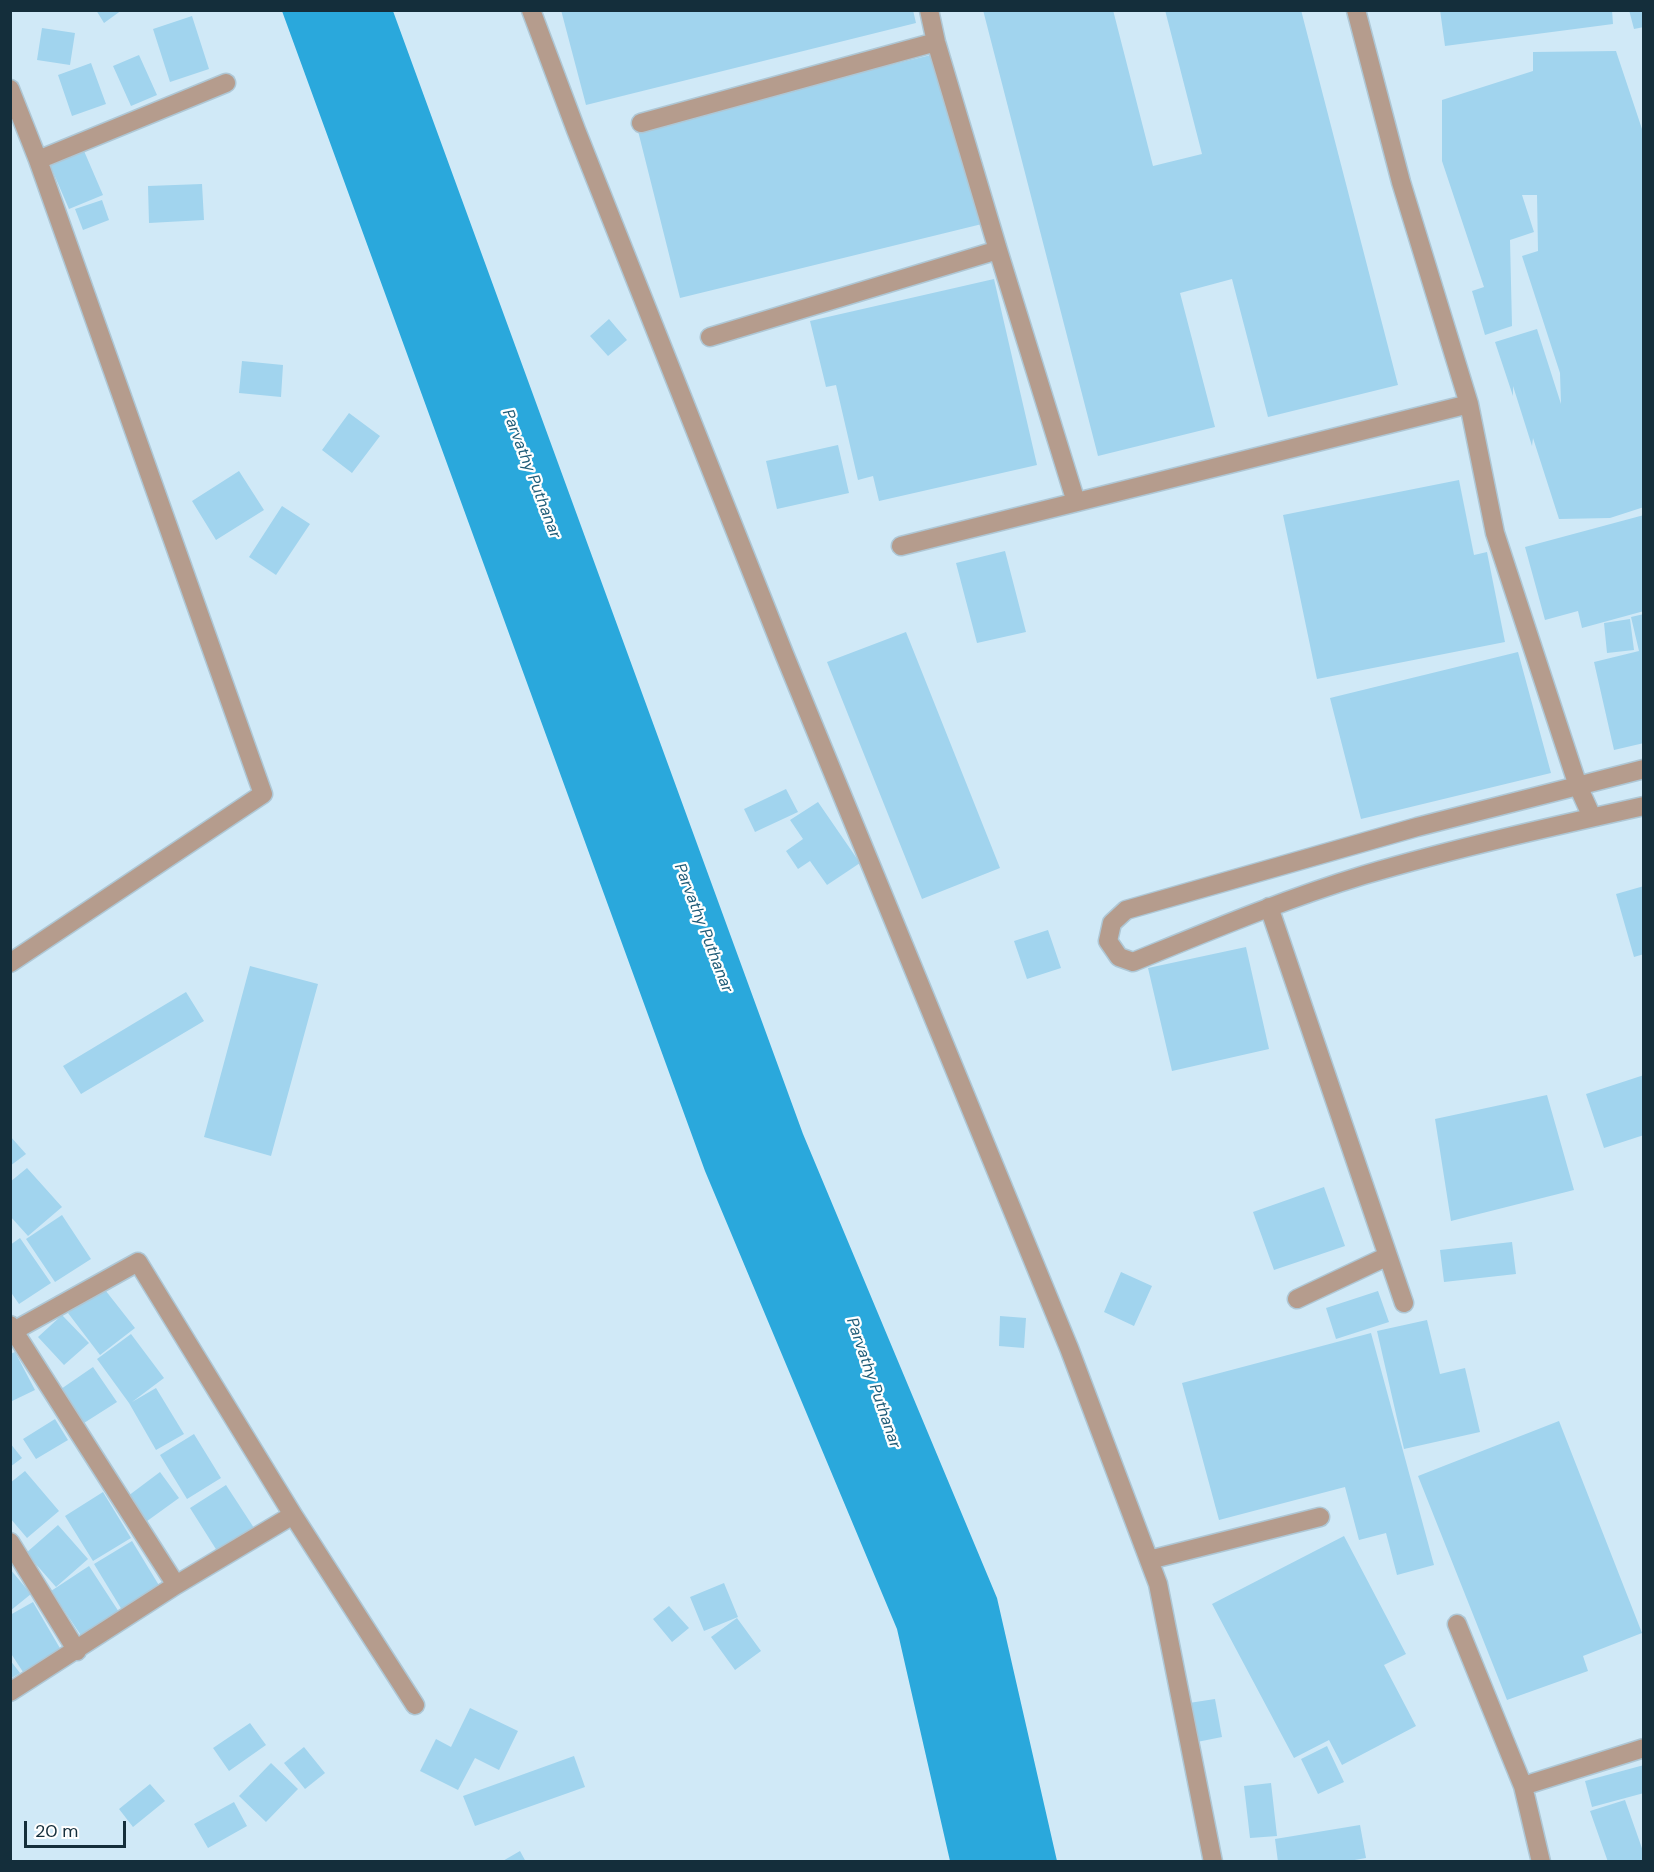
<!DOCTYPE html>
<html>
<head>
<meta charset="utf-8">
<style>
  body { margin:0 }
  #map { position:relative; width:1654px; height:1872px; overflow:hidden; background:#d0e9f7; font-family:"DM Sans",sans-serif }
  canvas { display:block }
  .frame { position:absolute; inset:0; border:12px solid #142e3b; pointer-events:none }
  .scale { position:absolute; left:24px; top:1821px; width:102px; height:27px; box-sizing:border-box; border:3px solid #142e3b; border-top:0; padding-left:8px; font-size:18px; line-height:21px; white-space:nowrap; color:#142e3b; -webkit-text-stroke:4px #fff; paint-order:stroke }
</style>
</head>
<body>
<div id="map">
<canvas width="1654" height="1872"></canvas>
<div class="frame"></div>
<div class="scale">20 m</div>
</div>
<script>
const ctx = document.querySelector('canvas').getContext('2d');
ctx.lineJoin = 'round';
function paint(path, color) { ctx.fillStyle = color; ctx.fill(path, 'evenodd'); }
function strokePath(path, color, width, dash) { ctx.strokeStyle = color; ctx.lineWidth = width; ctx.lineCap = dash ? 'butt' : 'round'; ctx.setLineDash(dash || []); ctx.stroke(path); }
function drawText(font, color, halo, rows, align = 'center') {
  ctx.font = font + ' "DM Sans",sans-serif'; ctx.lineWidth = 4.5; ctx.setLineDash([]); ctx.textBaseline = 'middle'; ctx.strokeStyle = halo; ctx.fillStyle = color; for (const [text, x, y, turn = 0] of rows) {
    ctx.save(); ctx.translate(x, y); ctx.rotate((+turn || 0) * Math.PI / 180); ctx.textAlign = isNaN(turn) ? turn : align; if (halo) ctx.strokeText(text, 0, 0); ctx.fillText(text, 0, 0); ctx.restore();
  }
}
paint(new Path2D(`
  M282,11h111l410,1123 194,464 60,263h-107l-53,-232 -192,-458z`), '#2aa8dc');
paint(new Path2D(`
  M96,10h26l-18,13z
  M561,10h352l3,13 -330,82z
  M983,10h130l40,156 49,-12 -37,-144h136l97,375 -130,32 -36,-138 -52,14 35,134 -117,29z
  M1440,10h172l1,14 -168,22z
  M1629,10h15v17l-10,2z
  M192,16l17,53 -39,13 -17,-53z
  M42,28l33,5 -5,32 -33,-5z
  M1616,51l28,84v372l-34,11 -51,1 -26,-81 -1,8 -19,-60v10l-18,-54 42,-13 24,75 -1,-31 -38,-117 16,-5 -1,-56h-15l12,37 -24,8 2,86 -27,9 -13,-44 12,-4 -42,-126v-61l91,-29v-19z
  M939,53l43,171 -302,74 -43,-171z
  M139,55l18,40 -26,11 -18,-40z
  M91,63l15,41 -34,12 -14,-41z
  M81,144l22,51 -34,14 -22,-51z
  M202,184l2,36 -55,3 -1,-37z
  M102,200l7,20 -26,10 -8,-21z
  M994,279l43,186 -158,36 -6,-25 -15,4 -22,-95 -10,2 -16,-66z
  M609,319l18,21 -19,16 -18,-20z
  M242,361l41,4 -2,32 -42,-4z
  M349,413l31,23 -28,37 -30,-23z
  M838,445l11,48 -72,16 -11,-48z
  M239,471l25,39 -48,30 -24,-39z
  M1459,480l15,75 13,-3 18,90 -188,37 -34,-164z
  M282,506l28,18 -34,51 -27,-18z
  M1644,515v96l-62,17 -4,-17 -33,9 -20,-73z
  M1005,551l21,81 -49,11 -21,-80z
  M1644,614v129l-30,7 -20,-88 45,-11 -8,-34z
  M1630,619l4,31 -27,3 -3,-30z
  M906,632l94,236 -78,31 -95,-237z
  M1518,652l33,121 -190,46 -31,-121z
  M786,789l12,23 -43,20 -11,-23z
  M818,802l42,61 -33,22 -17,-24 -12,8 -12,-18 17,-12 -13,-19z
  M1644,886v68l-10,3 -18,-63z
  M1048,930l13,38 -34,11 -13,-38z
  M1246,947l23,102 -97,22 -24,-103z
  M250,966l68,18 -47,172 -67,-19z
  M186,992l18,29 -123,73 -18,-28z
  M1644,1075v60l-40,13 -18,-54z
  M1547,1095l27,95 -123,31 -16,-102z
  M10,1136l16,18 -16,12z
  M27,1168l35,39 -34,29 -18,-20v-34z
  M1324,1187l21,59 -71,24 -21,-58z
  M62,1215l29,44 -36,23 -29,-43z
  M20,1238l31,45 -32,21 -9,-13v-46z
  M1512,1242l4,32 -72,8 -4,-32z
  M1121,1272l31,14 -18,40 -30,-14z
  M102,1286l33,42 -35,27 -32,-42z
  M1378,1291l11,31 -53,17 -10,-31z
  M62,1315l27,28 -25,22 -26,-28z
  M1000,1316l26,2 -2,30 -25,-2z
  M1427,1320l13,54 25,-6 15,64 -76,17 -27,-118z
  M1371,1333l63,232 -37,10 -11,-42 -27,7 -14,-53 -126,33 -37,-137z
  M131,1334l33,44 -32,24 24,-14 28,46 -28,16 -27,-47 -32,-44z
  M15,1352l20,38 -25,12v-48z
  M93,1367l24,35 -33,21 -23,-34z
  M55,1419l13,21 -32,19 -13,-20z
  M1559,1421l83,212 -59,23 5,15 -81,29 -89,-224z
  M194,1434l27,44 -34,21 -27,-44z
  M10,1443l12,15 -12,9z
  M25,1471l34,40 -32,27 -17,-20v-35z
  M160,1472l19,26 -36,26 -19,-25z
  M226,1485l30,46 -37,23 -29,-46z
  M103,1492l28,46 -38,23 -28,-45z
  M58,1525l30,34 -32,28 -30,-34z
  M1344,1536l62,118 -22,11 32,61 -74,39 -13,-25 -35,18 -82,-154z
  M132,1541l28,46 -38,23 -28,-46z
  M89,1566l30,46 -37,25 -31,-46z
  M10,1569l21,25 -21,17z
  M724,1583l14,34 -34,14 -14,-34z
  M33,1602l28,48 -38,22 -13,-20v-37z
  M669,1606l20,22 -17,14 -19,-23z
  M737,1618l24,33 -26,19 -24,-33z
  M10,1660l10,13 -10,6z
  M1215,1699l7,38 -25,5 -8,-39z
  M470,1708l48,23 -19,39 -24,-12 -17,32 -38,-19 16,-32 15,8z
  M250,1723l16,22 -37,26 -16,-23z
  M1327,1746l17,36 -26,12 -17,-35z
  M304,1747l21,26 -20,16 -21,-26z
  M574,1756l11,31 -110,39 -12,-30z
  M271,1763l27,26 -32,33 -27,-26z
  M1644,1765v28l-52,14 -7,-26z
  M1271,1783l6,53 -27,2 -6,-52z
  M150,1784l15,17 -32,26 -14,-18z
  M1625,1800l19,54v8h-36l-18,-51z
  M234,1802l13,24 -39,22 -14,-24z
  M1360,1825l6,33 -23,4h-65l-3,-23z
  M520,1851l6,11h-25z`), '#a1d4ee');
const minor = new Path2D(`
  M531,10l45,120 209,526 284,692 89,236 55,278
  M929,10l7,32 62,208 78,252
  M1356,10l45,172 68,222 26,129 83,253 14,31
  M10,89l28,71 225,634 -253,169
  M641,123l295,-81
  M38,160l188,-77
  M710,337l288,-87
  M901,546l568,-142
  M1644,769l-227,58 -291,83 -14,13 -4,18 11,16 14,5c76,-31 152,-63 231,-87 92,-27 186,-48 280,-69
  M1269,907l135,396
  M1297,1299l91,-43
  M10,1325l166,260
  M10,1333l128,-71 155,253 122,190
  M10,1542l67,109
  M1149,1560l171,-43
  M1457,1624l66,162 18,76
  M10,1692l166,-107 117,-70
  M1523,1786l121,-38`);
strokePath(minor, '#aec7d5', 21);
strokePath(minor, '#b59c8d', 18);
drawText('italic 16px', '#1f5c78', '#fff', [
  ["Parvathy Puthanar",531,474,69],
  ["Parvathy Puthanar",703,928,69],
  ["Parvathy Puthanar",873,1383,71]
]);
</script>
</body>
</html>
